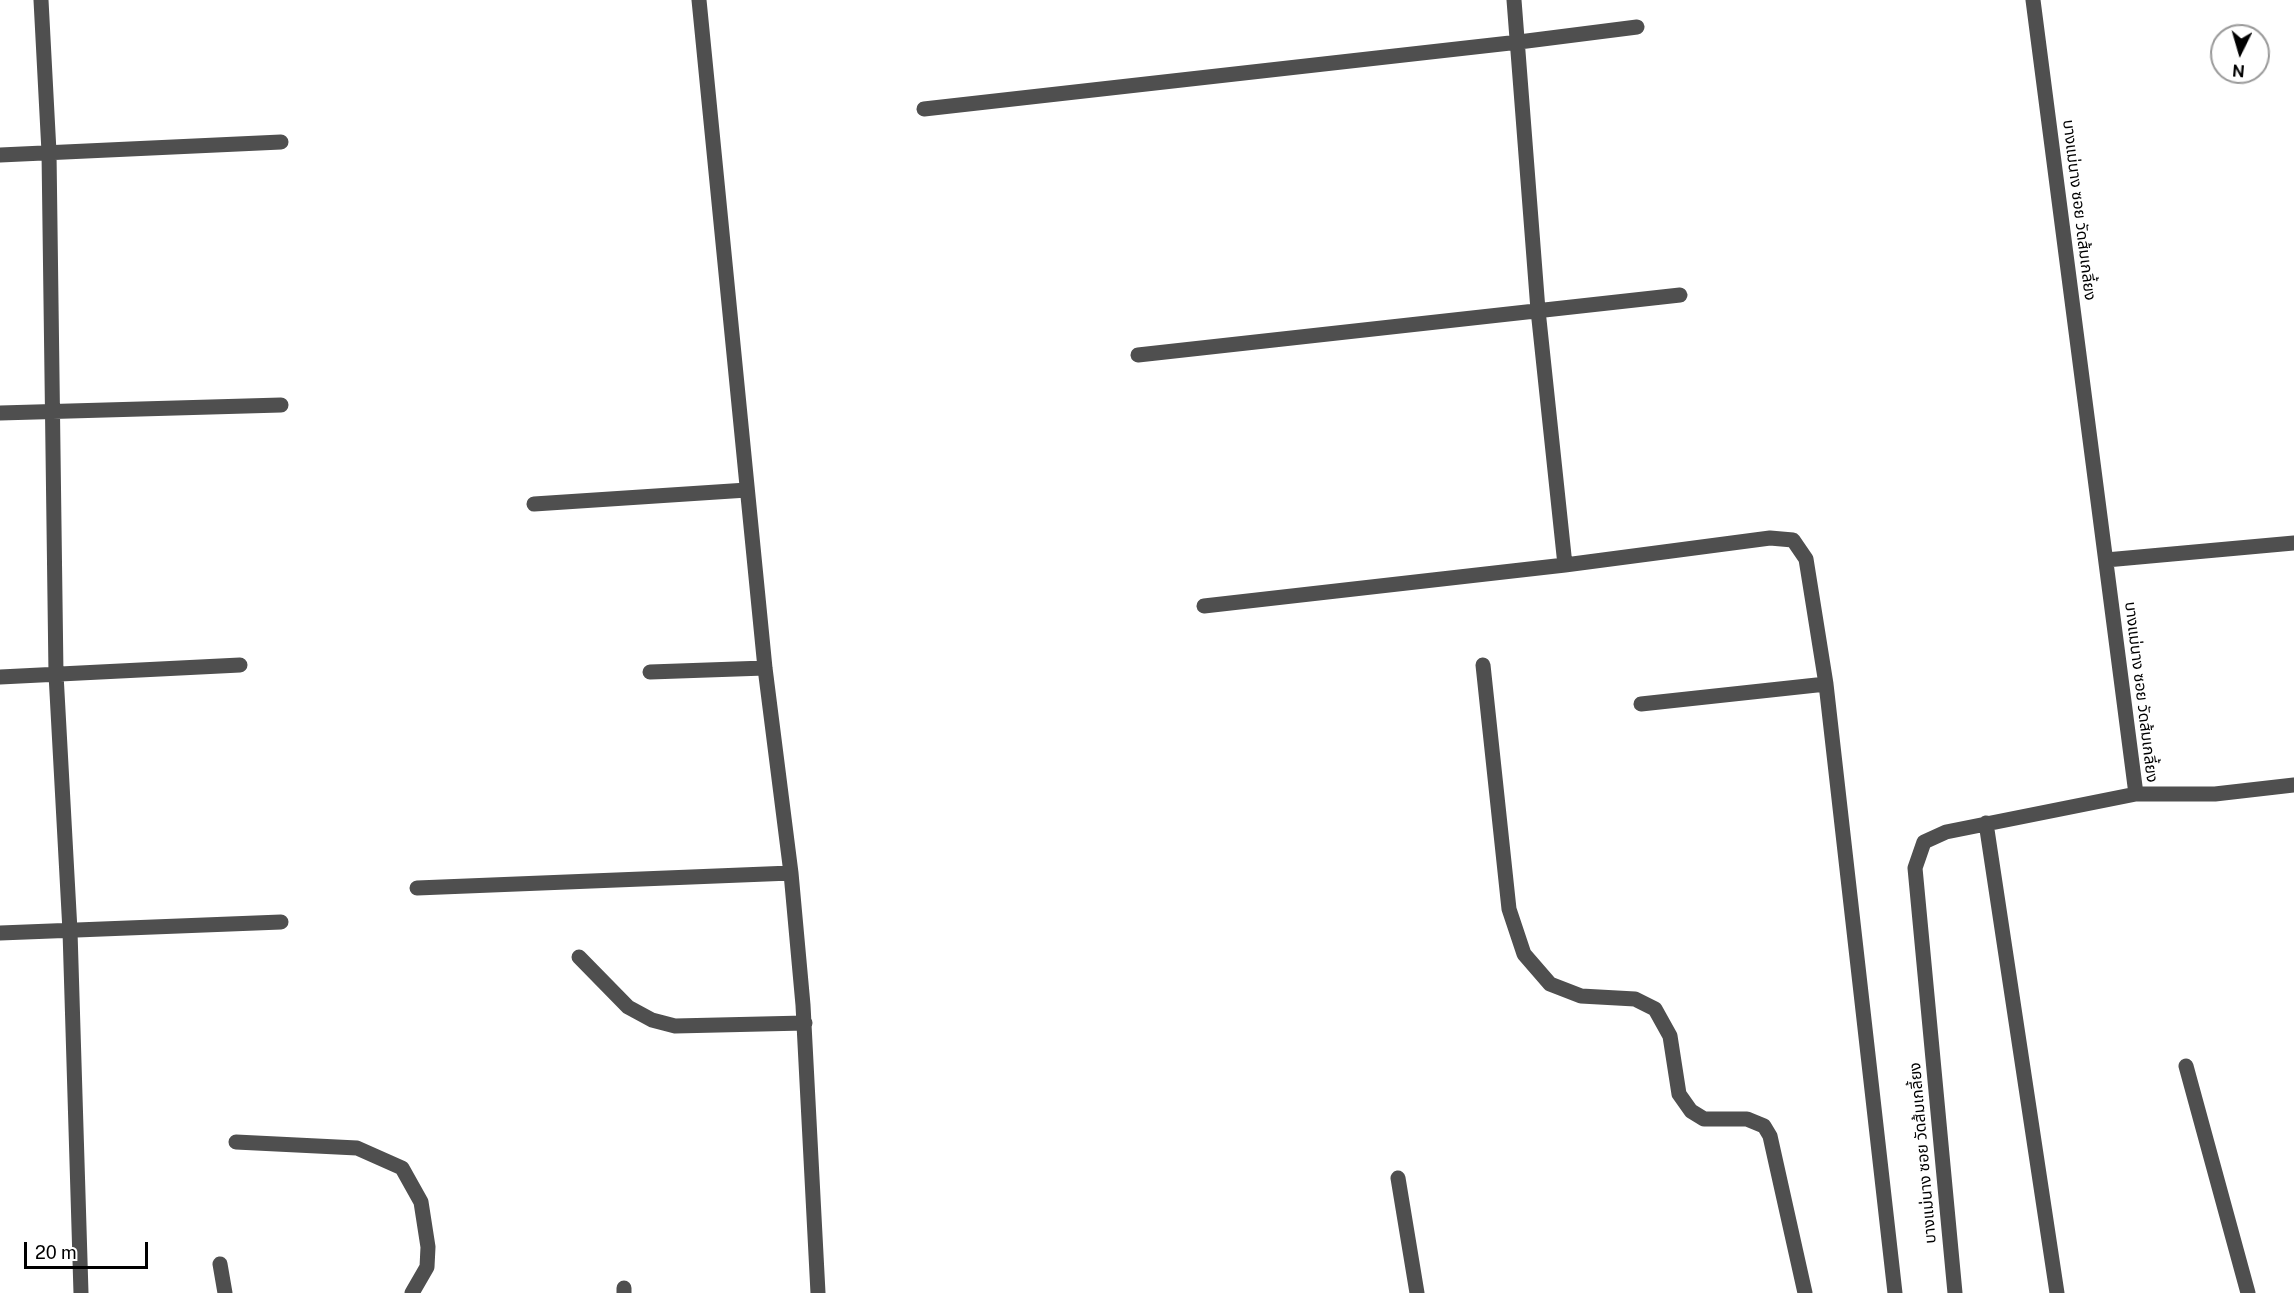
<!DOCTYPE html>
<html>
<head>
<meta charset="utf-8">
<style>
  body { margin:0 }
  #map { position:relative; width:2294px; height:1293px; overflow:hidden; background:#fff; font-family:"Public Sans",sans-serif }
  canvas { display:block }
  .north { position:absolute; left:2210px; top:24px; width:60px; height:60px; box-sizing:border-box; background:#fff; border:2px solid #999; border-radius:50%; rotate:185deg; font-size:16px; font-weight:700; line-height:24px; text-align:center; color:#000 }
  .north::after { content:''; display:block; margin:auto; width:21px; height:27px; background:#000; clip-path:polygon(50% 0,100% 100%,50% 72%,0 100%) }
  .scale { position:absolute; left:24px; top:1242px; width:124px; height:27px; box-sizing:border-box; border:3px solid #000; border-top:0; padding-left:8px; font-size:18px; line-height:21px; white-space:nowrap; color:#000; -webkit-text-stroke:4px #fff; paint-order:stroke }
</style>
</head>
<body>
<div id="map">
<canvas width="2294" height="1293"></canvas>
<div class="north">N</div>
<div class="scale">20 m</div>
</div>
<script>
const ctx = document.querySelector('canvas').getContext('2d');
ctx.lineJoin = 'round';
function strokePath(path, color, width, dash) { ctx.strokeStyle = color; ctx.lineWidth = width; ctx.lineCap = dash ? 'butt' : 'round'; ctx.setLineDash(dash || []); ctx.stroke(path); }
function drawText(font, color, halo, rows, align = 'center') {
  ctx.font = font + ' "Public Sans","Noto Sans Thai",sans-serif'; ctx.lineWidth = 4.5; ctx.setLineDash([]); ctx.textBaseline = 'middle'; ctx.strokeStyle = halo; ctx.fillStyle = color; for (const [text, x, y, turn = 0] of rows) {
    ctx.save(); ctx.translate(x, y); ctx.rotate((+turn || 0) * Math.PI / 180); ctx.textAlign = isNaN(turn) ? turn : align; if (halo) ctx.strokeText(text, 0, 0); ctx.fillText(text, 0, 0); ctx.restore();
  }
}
strokePath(new Path2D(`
  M41,0l8,152 7,522 14,257 11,362
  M699,0l66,668 26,205 12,132 15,288
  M1514,0l24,310 27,255
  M924,109l595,-67 118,-15
  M0,155l281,-13
  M1138,355l542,-60
  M0,413l281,-8
  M534,504l213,-14
  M2106,560l188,-17
  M1204,606l361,-41 205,-27 23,2 13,19 20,125 69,609
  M1483,665l26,244 15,45 26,30 31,12 54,3 20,10 15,27 9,58 12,17 13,8h43l17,7 6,10 35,157
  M650,672l115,-4
  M0,677l240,-12
  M1641,704l185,-20
  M2136,794h79l79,-9
  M1986,823l71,470
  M417,888l374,-15
  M0,933l281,-11
  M579,957l49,50 24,13 23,6 130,-3
  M2186,1066l62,227
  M236,1142l121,6 45,20 19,34 7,45 -1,20 -15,26
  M1398,1178l19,115
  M220,1264l5,29
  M624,1293v-5
  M1955,1293l-40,-425 9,-26 22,-10 190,-38 -103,-794`), '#4f4f4f', 15);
drawText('16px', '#000', '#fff', [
  ["บางแม่นาง ซอย วัดส้มเกลี้ยง",2079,210,83],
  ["บางแม่นาง ซอย วัดส้มเกลี้ยง",2141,692,83],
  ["บางแม่นาง ซอย วัดส้มเกลี้ยง",1923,1153,-95]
]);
</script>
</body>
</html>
